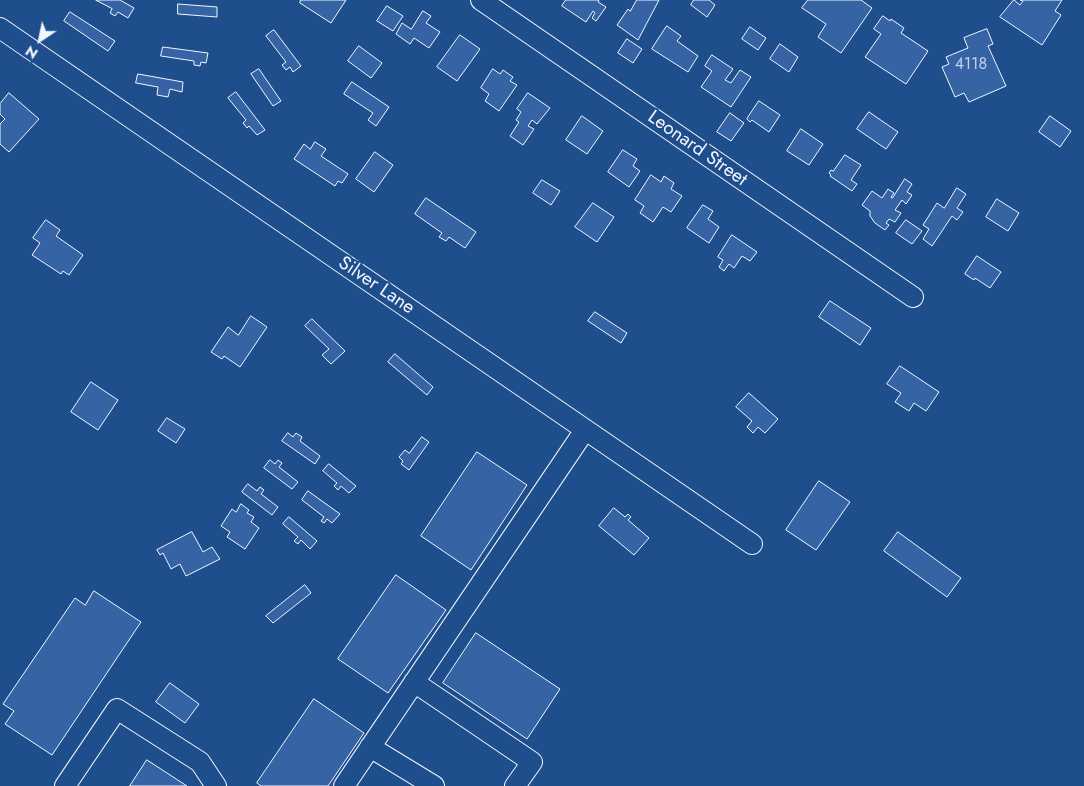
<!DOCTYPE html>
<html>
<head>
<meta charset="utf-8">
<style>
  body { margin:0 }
  #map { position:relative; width:1084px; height:786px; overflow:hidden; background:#1f4e8c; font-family:Jost,sans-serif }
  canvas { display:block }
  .north { position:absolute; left:15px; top:15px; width:50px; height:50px; -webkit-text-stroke:4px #1f4e8c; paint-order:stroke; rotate:214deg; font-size:14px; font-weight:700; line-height:20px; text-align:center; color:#f2f6ff }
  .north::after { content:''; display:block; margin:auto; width:18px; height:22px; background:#f2f6ff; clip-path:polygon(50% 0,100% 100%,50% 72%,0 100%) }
</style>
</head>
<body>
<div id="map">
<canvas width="1084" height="786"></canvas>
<div class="north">N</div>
</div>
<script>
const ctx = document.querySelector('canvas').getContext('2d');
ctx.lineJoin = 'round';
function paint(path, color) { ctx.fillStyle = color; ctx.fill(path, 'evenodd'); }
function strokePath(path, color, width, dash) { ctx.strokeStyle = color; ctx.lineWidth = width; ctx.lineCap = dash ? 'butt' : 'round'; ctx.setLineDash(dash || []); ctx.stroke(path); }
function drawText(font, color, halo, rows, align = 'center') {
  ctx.font = font + ' Jost,sans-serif'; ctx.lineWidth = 4; ctx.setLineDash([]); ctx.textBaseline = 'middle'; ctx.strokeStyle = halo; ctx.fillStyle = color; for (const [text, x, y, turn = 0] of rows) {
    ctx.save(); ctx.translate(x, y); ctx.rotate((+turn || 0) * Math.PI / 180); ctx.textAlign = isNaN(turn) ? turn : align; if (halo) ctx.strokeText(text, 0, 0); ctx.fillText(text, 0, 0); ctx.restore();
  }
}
const building = new Path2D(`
  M96,0h24l14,8 -6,10 -10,-6 -3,4 -5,-3 2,-4z
  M301,0h45l-15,23 -31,-20z
  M566,0h33l-1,2 8,5 -10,14 -4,-3 3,-5 -2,-2 -7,11 -24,-16z
  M637,0h22l-21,40 -21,-15 11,-16 2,2z
  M694,0h15l6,5 -8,12 -16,-12z
  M808,0h53l11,8 -31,45 -23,-16 8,-13 -24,-16z
  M1014,0l6,5 3,-4 -3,-1h42l-7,11 6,4 -19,30 -42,-28z
  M178,4l39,3v10l-39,-3z
  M387,6l16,10 -10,15 -16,-10z
  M423,11l8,5 -5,7 14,9 -11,16 -15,-10 -4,6 -14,-10 6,-11 9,6z
  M70,12l45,29 -7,10 -44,-30z
  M883,16l7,5 1,-2 13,9 -3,5 27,18 -22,33 -41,-27 16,-23 -7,-5z
  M667,26l14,10 -4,5 21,15 -10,16 -36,-23z
  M750,27l16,11 -8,12 -16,-11z
  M987,29l6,15 -5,2 18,40 -37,16 -5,-9 -9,4 -13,-30 7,-3 -3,-7 22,-9 -4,-10z
  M274,30l27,36 -8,6 -3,-5 -4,3 -4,-5 4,-3 -20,-26z
  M460,35l20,14 -23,32 -20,-14z
  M627,39l15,10 -9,14 -15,-10z
  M780,44l18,13 -9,15 -19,-13z
  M359,46l23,17 -11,15 -23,-17z
  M163,47l45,6 -2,10 -5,-1 -1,4 -6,-1v-4l-33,-5z
  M712,55l21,14 -8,11 6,3 9,-13 11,7 -20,30 -30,-20 11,-16 -7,-5z
  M259,69l22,32 -8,5 -22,-32z
  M493,69l7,5 3,-4 10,7 -3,4 7,4 -18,26 -14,-10 4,-7 -8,-6z
  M138,74l45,8 -1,10 -12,-3 -2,8 -11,-2 1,-8 -22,-4z
  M352,82l37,25 -13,19 -8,-6 5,-7 -29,-19z
  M236,92l29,38 -8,5 -8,-9 -2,2 -4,-5 3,-3 -18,-22z
  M9,93l30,26 -30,33 -9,-8v-20l5,-5 -5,-5v-10z
  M528,93l22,15 -13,16 -5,-4 -4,6 6,3 -11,16 -13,-9 9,-14 -3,-2 5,-8 -4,-3z
  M759,101l21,14 -11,17 -17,-12 -2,2 -3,-3z
  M869,112l29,20 -12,17 -29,-20z
  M730,113l14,10 -13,18 -14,-9z
  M582,116l21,15 -16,23 -21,-14z
  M1050,116l21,15 -11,16 -21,-15z
  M801,129l22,15 -14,21 -22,-14z
  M315,142l11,7 -5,7 27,18 -6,9 -4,-2 -3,5 -41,-27 10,-15 6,5z
  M623,150l14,9 -4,7 7,5 -11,16 -21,-15z
  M375,152l18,13 -19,27 -18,-13z
  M845,155l16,10 -10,15 6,4 -5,7 -22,-15 1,-1 -2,-2 2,-3 2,1z
  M651,175l10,7 3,-6 10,7 -3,6 11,7 -11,16 -8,-5 -10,15 -13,-9 4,-7 -9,-6z
  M905,179l7,5 -5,8 5,3 -6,9 -4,-4 -7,10 6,3 -6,9 -6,-3 -3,4 3,2 -4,5 -10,-7 -5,-7v-5l-8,-6 10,-14 10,7 6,-9 6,4 -3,4 1,1z
  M542,180l18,11 -9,14 -18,-12z
  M957,188l9,6 -9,14 6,4 -6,8 -5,-4 -20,30 -9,-7 6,-10 -6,-4 14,-22 7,5z
  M426,198l50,34 -11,16 -16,-11 -3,4 -7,-4 3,-4 -27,-19z
  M997,199l22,14 -11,18 -22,-14z
  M593,203l21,14 -17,25 -22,-15z
  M703,205l10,6 -5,8 11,8 -10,16 -22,-15z
  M46,220l14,10 -4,6 27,19 -14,20 -6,-4 -2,3 -29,-19 8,-12 -7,-5z
  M906,220l16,11 -10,13 -16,-11z
  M732,235l25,17 -7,9 -8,-5 -8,12 -5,-4 -5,7 -5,-4 4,-7 -5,-3z
  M977,256l24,16 -11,16 -15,-10 -1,2 -9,-6z
  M830,301l41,27 -11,17 -41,-28z
  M595,312l32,21 -6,10 -33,-22z
  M251,316l16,11 -27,40 -16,-11 -2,3 -11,-7 17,-25 10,8z
  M312,319l33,32 -14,13 -9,-9 7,-6 -24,-23z
  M395,354l38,33 -6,8 -39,-33z
  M900,366l39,26 -13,19 -12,-8 -5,8 -14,-9 6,-9 -14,-9z
  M91,382l27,18 -20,30 -27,-18z
  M749,393l29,26 -13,14 -7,-6 -5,6 -6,-6 5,-6 -16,-14z
  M167,418l18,11 -9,14 -18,-12z
  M288,433l5,4 3,-4 6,4 -2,4 20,15 -5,8 -33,-23z
  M422,437l7,5 -20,28 -8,-6 2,-3 -4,-4 6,-7 4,3z
  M477,452l50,33 -56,85 -50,-34z
  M270,460l5,4 3,-4 4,3 -3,4 19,15 -6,7 -28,-21z
  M329,464l27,22 -7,7 -8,-7 -3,4 -4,-4 3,-3 -14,-12z
  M819,481l31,21 -34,48 -30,-20z
  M248,484l9,7 3,-4 4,3 -3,4 17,13 -6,8 -30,-23z
  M308,491l32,23 -8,9 -5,-4 -3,4 -3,-2 3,-4 -22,-17z
  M241,504l8,6 -2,3 7,4 -3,5 8,6 -14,21 -18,-12 3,-5 -9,-6 11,-17 4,3z
  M614,508l11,9 3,-3 3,3 -3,3 21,18 -15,17 -35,-29z
  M289,517l28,24 -7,8 -9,-9 -3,4 -4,-3 4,-4 -15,-13z
  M192,532l11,20 9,-5 8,12 -34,17 -6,-12 -9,5 -8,-16 -3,2 -3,-5z
  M898,532l63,46 -14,19 -63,-46z
  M396,575l50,35 -58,83 -50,-34z
  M305,585l6,8 -38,30 -7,-7z
  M94,591l47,31 -89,133 -47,-31 9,-13 -11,-7 72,-106 10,7z
  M476,633l84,56 -33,50 -84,-56z
  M170,683l29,21 -14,19 -29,-21z
  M314,699l50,34 -36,53h-67l-4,-3z
  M147,760l40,26h-57z`);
paint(building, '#3563a3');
strokePath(building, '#f2f6ff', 1);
const minor = new Path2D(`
  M481,0l432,297
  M0,28l752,516
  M414,682l118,80 -17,24
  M370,747l64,39
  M65,786l52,-77 83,53 16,24
  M344,786l241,-356`);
strokePath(minor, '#f2f6ff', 22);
strokePath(minor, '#1f4e8c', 20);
drawText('16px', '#c3d1e8', null, [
  ["4118",971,65]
]);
drawText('19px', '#f2f6ff', '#1f4e8c', [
  ["Leonard Street",697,149,35],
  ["Silver Lane",376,286,34]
]);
</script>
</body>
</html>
